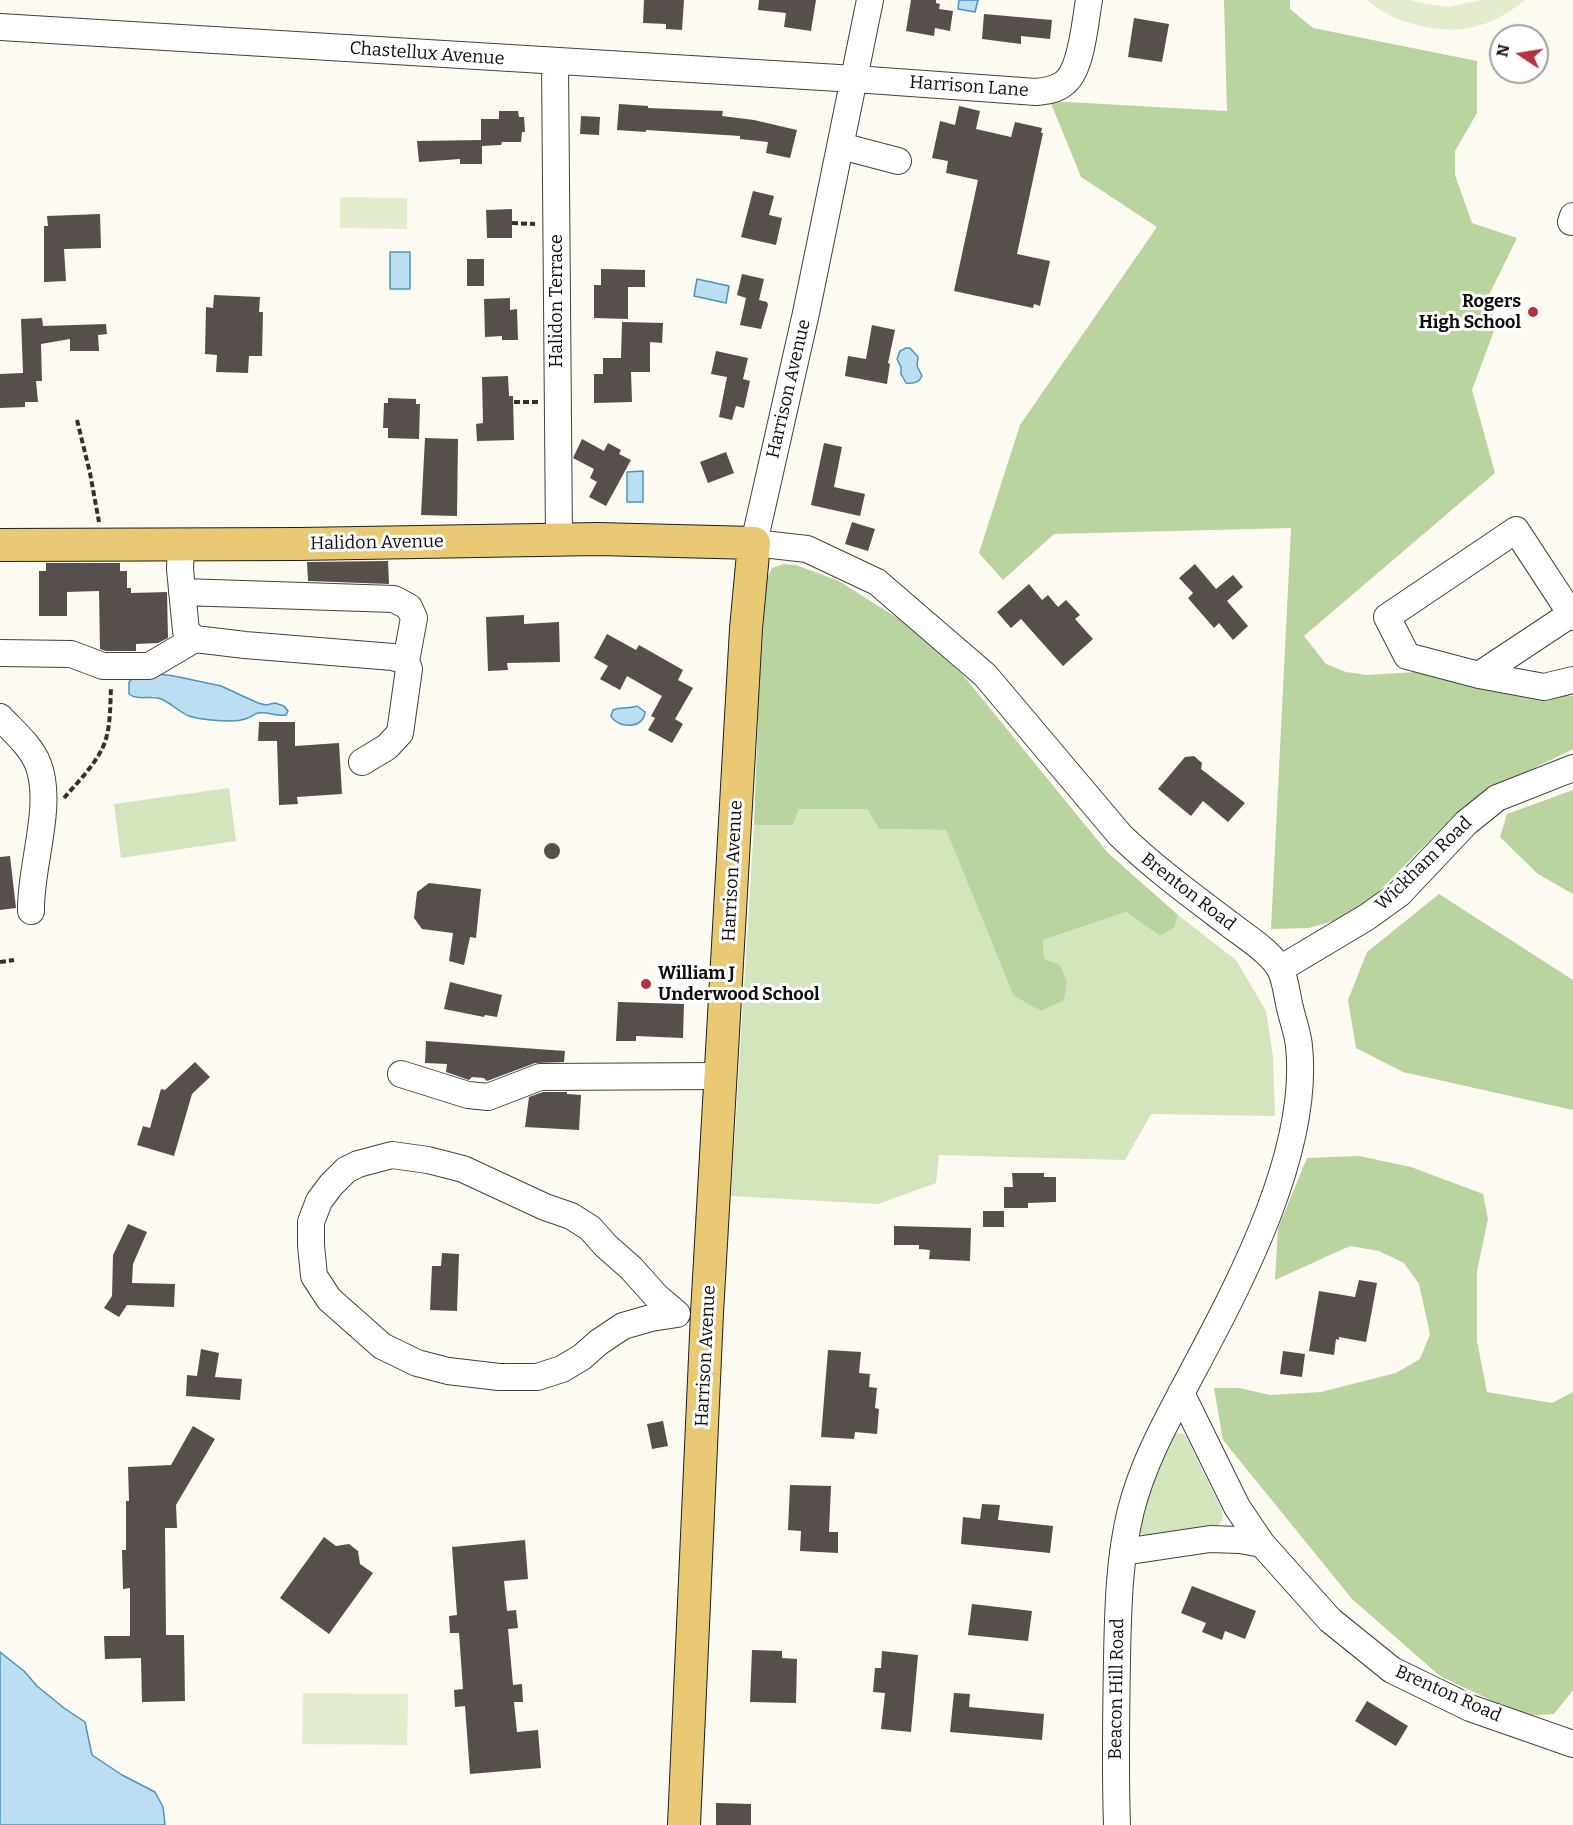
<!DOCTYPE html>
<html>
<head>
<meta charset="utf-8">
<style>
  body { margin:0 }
  #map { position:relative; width:1573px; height:1825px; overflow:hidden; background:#fdfaf1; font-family:Bitter,serif }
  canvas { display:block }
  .north { position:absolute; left:1489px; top:24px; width:60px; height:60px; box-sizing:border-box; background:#fff; border:2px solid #9f9f9f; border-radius:50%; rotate:282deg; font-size:16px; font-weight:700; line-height:24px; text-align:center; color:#0e0e0e }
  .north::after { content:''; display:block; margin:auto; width:21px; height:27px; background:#b0343f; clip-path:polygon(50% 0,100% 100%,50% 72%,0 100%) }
</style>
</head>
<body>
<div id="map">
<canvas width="1573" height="1825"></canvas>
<div class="north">N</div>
</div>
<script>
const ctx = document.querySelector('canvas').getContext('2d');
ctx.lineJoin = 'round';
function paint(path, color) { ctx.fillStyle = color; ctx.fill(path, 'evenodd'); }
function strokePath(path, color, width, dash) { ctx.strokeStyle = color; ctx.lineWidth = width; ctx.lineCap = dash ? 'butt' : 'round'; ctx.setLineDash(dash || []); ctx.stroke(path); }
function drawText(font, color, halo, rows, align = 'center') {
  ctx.font = font + ' Bitter,serif'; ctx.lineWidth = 6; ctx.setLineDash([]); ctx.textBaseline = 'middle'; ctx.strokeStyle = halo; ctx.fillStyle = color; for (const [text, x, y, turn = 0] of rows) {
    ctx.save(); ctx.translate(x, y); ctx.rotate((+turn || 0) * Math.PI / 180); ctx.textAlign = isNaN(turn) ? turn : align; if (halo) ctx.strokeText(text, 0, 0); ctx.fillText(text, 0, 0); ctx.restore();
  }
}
paint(new Path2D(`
  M229,788l7,53 -115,17 -7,-54z
  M799,809h68l12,20 67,1 67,165 31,-36 -1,-19 83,-28 34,24 14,-8 4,-13 58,45 30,51 7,45 2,60 -124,-2 -26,46 -186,-5 -3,28 -58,21 -147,-8 23,-371h39z
  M1181,1433l4,2 37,75 1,7 -3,7 -9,5 -64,8 -7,-4 -1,-4 13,-43 23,-52z`), '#d4e5be');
paint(new Path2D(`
  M1224,0h66v9l23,19 164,33v52l-22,38v24l17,48 45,15 -28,57 6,33 -23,62 23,83 -191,163 22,28 20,8 21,3 64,-4 99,23 43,2v53l-66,32 -44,26 -90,90 -36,23 -28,8 -38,1 20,-401 -237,6 -51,46 -24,-27 41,-128 137,-198 -76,-50 -31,-76 177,10z
  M784,564l12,1 43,16 63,40 60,53 146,179 70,62 -4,13 -14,8 -34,-24 -83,28 1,19 16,6 7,17 -3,18 -23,11 -28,-16 -67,-165 -67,-1 -12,-20h-68l-6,16h-39l5,-137 8,-110 5,-10z
  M1573,790v104l-35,-20 -38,-37 7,-23z
  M1439,894l134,86v130l-170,-38 -47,-24 -8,-48 19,-48z
  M1359,1156l52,11 72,27 5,25 -11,52v70l10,51 65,11 21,-11v298l-19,24 -30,2 -84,-40 -88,-77 -129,-159 -9,-52h25l31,7 51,-3 75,-19 24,-14 10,-25 -11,-50 -15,-21 -25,-12 -29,-5 -75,34 3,-52 29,-70z`), '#b9d49f');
paint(new Path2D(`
  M1367,0h44l9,3 28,4 33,-7h44c-13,11 -28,20 -44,25 -34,12 -88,-1 -114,-25z
  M340,197l67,1v31l-67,-1z
  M303,1693l105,1 -1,51 -105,-1z`), '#e4edce');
const water = new Path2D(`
  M959,0h19l-3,12 -17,-3z
  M390,252h20v37h-20z
  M697,279l32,7 -3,17 -32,-7z
  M906,348h4l8,9 -1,9 5,10c-3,7 -9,8 -16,7l-5,-9v-7l-4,-8 3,-8z
  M643,471v31h-16v-30z
  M151,673l23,3 47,10 37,17 8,2 9,-2 9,3 4,5 -2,4c-10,2 -18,-4 -28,-2 -4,1 -8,5 -13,6 -11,4 -44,1 -56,-3 -10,-4 -18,-13 -28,-17 -11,-4 -23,2 -32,-5v-12l4,-4z
  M637,706l8,6c-1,17 -27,17 -34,4l2,-6c6,-3 15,-1 24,-4z
  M0,1652l24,19 13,15 27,22 21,14 7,33 30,20 33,17 8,15 2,18h-165z`);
paint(water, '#bbdef0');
strokePath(water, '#4995bf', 1.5);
paint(new Path2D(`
  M644,0h40l-2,30 -16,-1v-5l-23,-1z
  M759,0h57l-5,31 -27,-4 2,-14 -28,-3z
  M911,0h25v3l4,1 -1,5 14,2 -3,20 -15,-3 -1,8 -28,-5z
  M984,14l68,6 -2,19 -29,-3v8l-39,-5z
  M1134,18l35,6 -7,38 -34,-5z
  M619,104l29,2v2l75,3 -1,5 32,4 43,10 -7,28 -24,-5 2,-11 -28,-3v-3l-94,-6v2l-29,-2z
  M959,106l21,5 -4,18 35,8 4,-15 27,6 -1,5h2l-26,121 33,7 -10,45 -6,-2 -1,4 -79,-17 24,-111 -32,-7 2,-12 -16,-3 8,-37 15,4z
  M499,111h19l1,6h5l1,15h-3l-1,10h-19l-1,3 -19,1v18h-22v-5l-41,3 -2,-21 64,-1v-21h18z
  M581,116l19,1 -1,18 -19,-1z
  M753,191l21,5 -5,19 13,3 -6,27 -35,-8z
  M512,209v29h-25l-1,-28z
  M100,214l1,34 -37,1 2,32 -22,1v-56h4l-1,-10z
  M467,259h17v27h-17z
  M601,269l44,1v17h-17v32l-34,-1v-33h7z
  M742,274l22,5 -5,21 8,2 1,3 -7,24 -21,-4 6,-27 -9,-3z
  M214,295l46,2 -1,15h4l-1,44h-13l-1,17 -32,-1 1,-17 -12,-1 1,-47 7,1z
  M510,298v12l7,-1 1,31h-16v-4l-17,1 -1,-38z
  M42,318l1,8 63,-2 1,10 -9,1 1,16h-29v-12l-29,5 1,37h-6l2,21h-13v5l-25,1v-34l23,-1 -2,-54z
  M622,322l41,1 -1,20 -12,-1v30h-19l1,30 -38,1v-29h9v-16h18z
  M872,325l23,5 -7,33 2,1 -3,20 -42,-8 3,-20 18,3z
  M716,351l32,7 -5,21 7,2 -6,27 -8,-2 -4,14 -13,-3 8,-40 -16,-3z
  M508,376l1,20h4l1,44 -37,1 -1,-17 7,-1 -1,-46z
  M388,398l28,1v5h4l-1,35 -31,-1v-10h-5l1,-25h4z
  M425,438l33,1 -1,77 -36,-1z
  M582,439l22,12 4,-8 13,7 -2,4 12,6 -25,46 -17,-9 8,-15 -7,-4 4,-9 -21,-11z
  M824,443l18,4 -8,40 31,7 -5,22 -49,-11z
  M726,452l8,21 -26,10 -8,-21z
  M852,522l23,7 -7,22 -23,-7z
  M388,561l1,23 -81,-3 -1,-19z
  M46,563h74v8h7v17h4v5l36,-1 1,46 -10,5 -22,1v7h-30l-6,-2 -1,-58 -32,1v24h-28v-45h7z
  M1195,564l21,25 17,-14 10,12 -16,14 21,25 -15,14 -14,-17 -5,5 -26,-30 5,-5 -14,-15z
  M1029,584l13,16 6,-5 10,12 8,-7 14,15 -5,4 18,20 -30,27 -42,-47 -10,9 -14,-16z
  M524,615v9l35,-2 1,40 -53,1 1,7 -20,1 -2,-54z
  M607,634l29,16 3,-5 44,25 -5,10 15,8 -18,31 8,5 -11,19 -24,-13 7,-12 -4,-2 11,-20 -35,-20 -7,14 -20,-11 8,-13 -14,-8z
  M259,722h36v24l44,-3 3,51 -45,3 1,7 -19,1 -2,-64h-19z
  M1194,756l8,7 -1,6 44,34 -17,19 -25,-21 -12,15 -33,-27 27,-32z
  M544 851a8 8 0 1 1 16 0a8 8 0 1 1-16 0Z
  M10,856l6,52 -16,2v-53z
  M429,883l52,6 -5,49 -6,-1 -6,28 -15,-4 4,-28 -31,-4 -8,-11 3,-26z
  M450,982l52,13 -5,22 -12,-2 -1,2 -40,-8z
  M618,1002l66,2 -1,34 -47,-2v5h-20z
  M426,1041l139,10 -1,11 -29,1 -48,18 -3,-3 -12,-1 -3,3 -23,-8 1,-8 -22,-1z
  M195,1062l15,15 -18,17 -18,62 -37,-11 6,-19 7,2 11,-39 4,1z
  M543,1092h24v2l14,1 -2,35 -54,-3 4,-30z
  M1012,1173h32v4h12v25l-28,1v5h-24v-21h9z
  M983,1211h21v16h-21z
  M128,1224l19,8 -14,32 -1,19 43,1 -1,23 -47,-2 -8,12 -15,-9 8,-12 1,-41z
  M894,1226l77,2 -1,33 -41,-2 1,-9 -11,-1v-4h-25z
  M442,1253l17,1 -2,57 -27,-1 2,-44h9z
  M1359,1280l18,3 -11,59 -27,-5v3l-3,-1 -2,16 -25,-4 10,-60 36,6z
  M201,1349l18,4 -4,24 27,2 -2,21 -54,-4 1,-21 10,1z
  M828,1350l33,2 -2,21 11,1 -1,13 8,1 -2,20 4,1 -2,25 -22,-2 -1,7 -33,-2z
  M1283,1351l22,3 -3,23 -22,-3z
  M663,1421l5,25 -16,3 -5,-25z
  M193,1426l22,13 -39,66 1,23h-12l1,107h18l1,66 -43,1 -1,-44 -36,1 -1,-23h26v-48l-7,1 -1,-39h4v-49h3l-1,-34 43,-2z
  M790,1485l41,1 -2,46h9v21l-38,-2 1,-20 -13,-1z
  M982,1504l18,1 -2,15 55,6 -3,27 -89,-9 2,-27 17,2z
  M324,1537l12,9 13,-2 9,7 2,13 13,9 -44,61 -49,-36z
  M525,1540l3,39 -24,2 3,30 9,-1 2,18 -10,1 5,56 9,-1 1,18h-9l3,30 21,-2 3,38 -71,6 -5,-68 -10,1 -1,-17 9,-1 -4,-56h-9l-1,-17 8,-1 -5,-68z
  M1192,1586l64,25 -11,28 -20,-8 -3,9 -20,-8 4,-9 -25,-10z
  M972,1604l60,7 -4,30 -60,-6z
  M752,1650l30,1v7l15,1 -1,44 -46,-1z
  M882,1651l36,4 -7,77 -30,-3 4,-36 -12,-1 2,-24h6z
  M954,1693l16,1 -1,13 75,7 -2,26 -92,-8z
  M1367,1701l41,25 -12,20 -41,-25z
  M716,1803l35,1v21h-35z`), '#564f4c');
const minor = new Path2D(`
  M870,0l-64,313 -52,230 53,6 70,33 108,93 135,160c34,33 71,60 108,88 15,12 45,30 53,48 5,11 6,25 9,37 3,13 8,26 9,38 11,104 -57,233 -105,323 -24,46 -50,90 -63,141 -12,48 -13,99 -14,149 -1,55 -2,110 0,166
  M0,27l855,52 181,13c10,-1 19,-2 27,-8 19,-12 22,-63 26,-84
  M555,62l4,478
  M841,146l57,15
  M1571,222l2,-6
  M181,543l-1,26 6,62 9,8 50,6 148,12 13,4 3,8 -9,64 -13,14 -25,15
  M182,592l212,7 15,8 5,11 -8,43
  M1573,617l-57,-87 -129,87 20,39 72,19 65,12 29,-7
  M0,653l71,1 32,12h46l46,-27
  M1479,675l92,-61
  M0,717c13,14 31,29 38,47 16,41 -8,102 -7,147
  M1280,969l87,-52 32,-23 67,-71 31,-25 76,-30
  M401,1074l67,21 20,2 52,-20 180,-1
  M392,1155l36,5 35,9 82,38 26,9 19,12 16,18 25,22 26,29 20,17 -26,4 -28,8 -24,16 -17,15 -20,12 -25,8h-38l-51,-6 -31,-8 -35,-17 -53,-47 -15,-23 -3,-31v-23l8,-21 12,-16 15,-15 12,-6z
  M1181,1393l56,114 25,37
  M1123,1552l87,-13 30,1 22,4 68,76 62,50 78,38 103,36`);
const major = new Path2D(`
  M0,545l299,-1 299,-5 156,4 -8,86 -25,439 -14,245 -23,512`);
strokePath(minor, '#414141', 28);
strokePath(major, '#1f1f1f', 34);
strokePath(new Path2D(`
  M512,223l23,1
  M514,402h25
  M77,420l13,53 9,49
  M64,798c13,-15 29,-31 38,-49 9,-18 8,-42 9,-61
  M0,962l14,-2`), '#303030', 4, [6, 3]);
strokePath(minor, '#fff', 26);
strokePath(major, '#eac974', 32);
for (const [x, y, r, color] of [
  [1533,312,6,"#b0343f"],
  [646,984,6,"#b0343f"]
]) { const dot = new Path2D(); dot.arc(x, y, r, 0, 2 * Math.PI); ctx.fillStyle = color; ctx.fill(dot); strokePath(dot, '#fff', 2); }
drawText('18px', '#0e0e0e', '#fff', [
  ["Chastellux Avenue",427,54,4],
  ["Harrison Lane",969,87,4],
  ["Halidon Terrace",557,301,-90],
  ["Harrison Avenue",789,389,-77],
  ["Halidon Avenue",377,543,-1],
  ["Wickham Road",1424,864,-44],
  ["Harrison Avenue",733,871,-87],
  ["Brenton Road",1188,892,38],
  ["Harrison Avenue",706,1356,-87],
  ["Beacon Hill Road",1117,1689,-89],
  ["Brenton Road",1448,1694,24]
]);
drawText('bold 18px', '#0e0e0e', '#fff', [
  ["Rogers",1521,302],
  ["High School",1521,323],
  ["William J",658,974,"left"],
  ["Underwood School",658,995,"left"]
], 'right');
</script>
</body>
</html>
